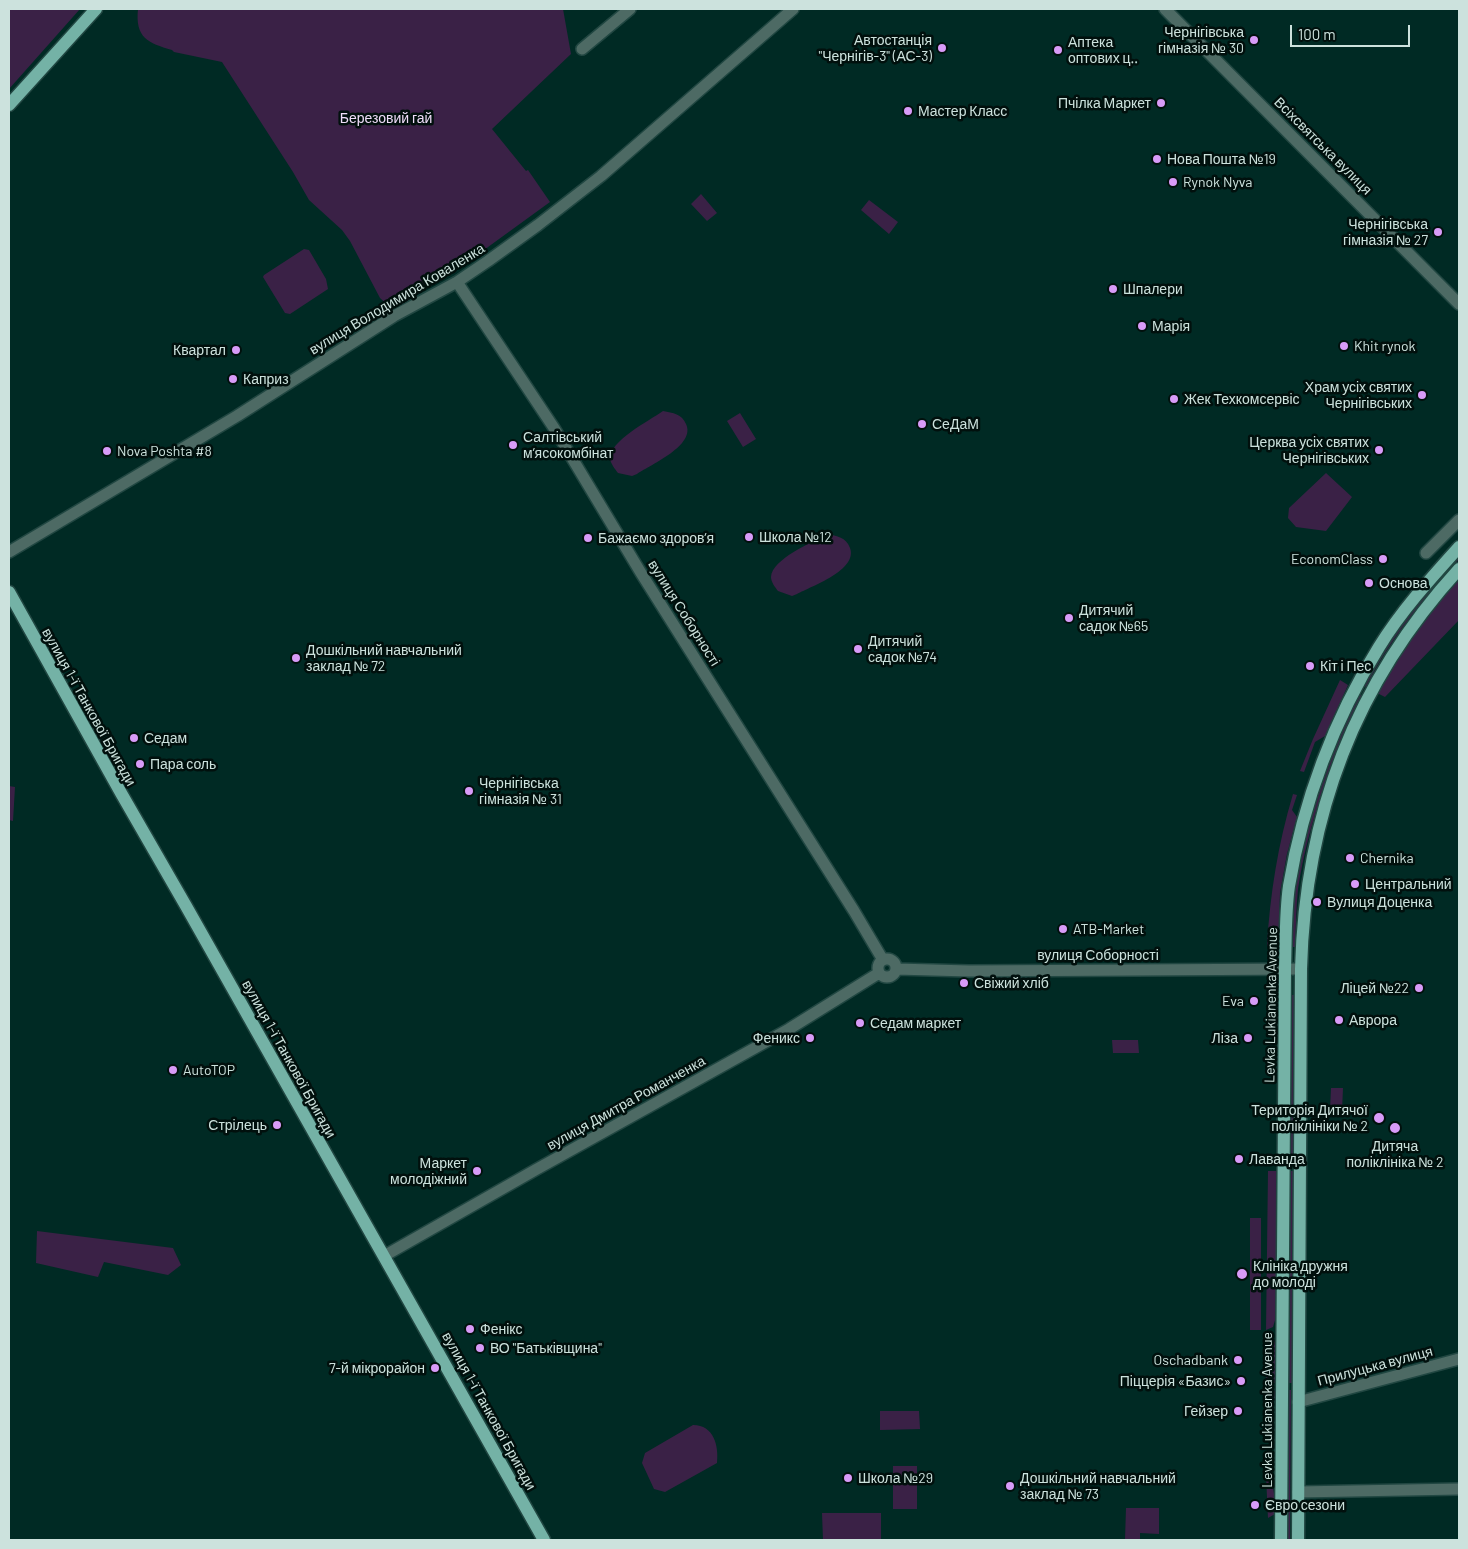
<!DOCTYPE html>
<html>
<head>
<meta charset="utf-8">
<style>
  body { margin:0 }
  #map { position:relative; width:1468px; height:1549px; overflow:hidden; background:#002a24; font-family:Barlow,sans-serif }
  canvas { display:block }
  .frame { position:absolute; inset:0; border:10px solid #cce2dd; pointer-events:none }
  .scale { position:absolute; left:1290px; top:25px; width:120px; height:22px; box-sizing:border-box; border:2px solid #cce2dd; border-top:0; padding-left:6px; font-size:15px; line-height:18px; white-space:nowrap; color:#cce2dd; -webkit-text-stroke:4px #01100d; paint-order:stroke }
</style>
</head>
<body>
<div id="map">
<canvas width="1468" height="1549"></canvas>
<div class="frame"></div>
<div class="scale">100 m</div>
</div>
<script>
const ctx = document.querySelector('canvas').getContext('2d');
ctx.lineJoin = 'round';
function paint(path, color) { ctx.fillStyle = color; ctx.fill(path, 'evenodd'); }
function strokePath(path, color, width, dash) { ctx.strokeStyle = color; ctx.lineWidth = width; ctx.lineCap = dash ? 'butt' : 'round'; ctx.setLineDash(dash || []); ctx.stroke(path); }
function drawText(font, color, halo, rows, align = 'center') {
  ctx.font = font + ' Barlow,sans-serif'; ctx.lineWidth = 5; ctx.setLineDash([]); ctx.textBaseline = 'middle'; ctx.strokeStyle = halo; ctx.fillStyle = color; for (const [text, x, y, turn = 0] of rows) {
    ctx.save(); ctx.translate(x, y); ctx.rotate((+turn || 0) * Math.PI / 180); ctx.textAlign = isNaN(turn) ? turn : align; if (halo) ctx.strokeText(text, 0, 0); ctx.fillText(text, 0, 0); ctx.restore();
  }
}
paint(new Path2D(`
  M9,9h71l-71,80z
  M138,9h425l8,45 -79,75 34,42 2,-1 22,32 -84,61 -73,47 -13,-12 -30,-57 -8,-11 -33,-30 -16,-28 -71,-110 -48,-10 -2,-2c-24,-7 -37,-12 -34,-41z
  M701,194l16,19 -10,8 -16,-17z
  M869,200l29,22 -9,12 -28,-24z
  M304,249l5,1 17,29 2,10 -38,25 -5,-1 -22,-36 1,-2z
  M663,411c10,2 19,3 23,13 10,21 -34,40 -49,50l-5,2 -14,-3c-3,-4 -7,-9 -8,-14 -1,-18 39,-38 53,-48z
  M740,413l16,26 -13,8 -16,-26z
  M1326,473l26,24 -26,34 -30,-4 -8,-9 1,-10z
  M827,534c10,2 19,3 23,14 8,22 -38,38 -53,46l-5,2 -14,-5c-3,-4 -7,-9 -7,-14 1,-18 42,-35 56,-43z
  M1459,553v6c-34,39 -70,80 -93,128l-3,-2c23,-49 61,-90 96,-132z
  M1459,580v40l-74,77 -8,-4 48,-76z
  M1340,680l8,5 -23,51 -10,6 -11,30 -4,-1 13,-32z
  M1358,694l4,2c-29,61 -54,127 -64,193 -2,19 -2,39 -3,58h-3l2,-55 15,-69 25,-73z
  M9,786l6,1 -2,34 -4,-1z
  M1293,794l4,1 -5,15 5,7 -10,37 -7,39 -2,55 -11,-2c3,-52 11,-102 26,-152z
  M1291,995h4v5l-1,164h-4z
  M1112,1040h26l1,13h-26z
  M1331,1088h12l-1,23h-12z
  M1268,1171h10l-2,146 -3,10 -7,3z
  M1290,1171h4l-2,212h-4z
  M1250,1218h11v112h-11z
  M37,1231l136,17 8,17 -13,10 -64,-13 -6,15 -62,-14z
  M1266,1338l8,2 2,6v37h-10z
  M1288,1390h3l-1,150h-3z
  M1266,1391h10l-5,25h-6z
  M880,1411h39l1,18 -40,1z
  M693,1425c21,0 26,21 24,38l-52,29 -11,-3 -12,-26 3,-10z
  M893,1466h24v43h-24z
  M1266,1476l5,1 4,22v15l-7,4z
  M1126,1508h33v26l-19,-1v7h-15z
  M822,1513h59v27h-58z`), '#3a2146');
const minor = new Path2D(`
  M1165,9l294,295
  M582,49l48,-40
  M457,282l97,146 87,145 213,338 29,49
  M9,552l228,-136 157,-100 63,-34 31,-21 50,-36 63,-49 192,-167
  M1426,553l33,-33
  M878 968a9 9 0 1 1 18 0a9 9 0 1 1-18 0Z
  M896,969l73,2 332,-2
  M384,1256l153,-87 252,-140 90,-56
  M1298,1402l161,-43
  M1298,1492l161,-3`);
const major = new Path2D(`
  M9,105l87,-96
  M9,592l112,201 65,113 358,634
  M1281,1540l4,-571c1,-27 0,-55 4,-83 14,-84 45,-167 90,-239 22,-36 52,-69 80,-100
  M1298,1540l3,-571c4,-154 54,-286 158,-400`);
strokePath(minor, '#214742', 14);
strokePath(major, '#214742', 15);
strokePath(minor, '#4d6a64', 11);
strokePath(major, '#74b2a6', 12);
for (const [x, y, r, color] of [
  [1254,40,5,"#d89bf8"],
  [942,48,5,"#d89bf8"],
  [1058,50,5,"#d89bf8"],
  [1161,103,5,"#d89bf8"],
  [908,111,5,"#d89bf8"],
  [1157,159,5,"#d89bf8"],
  [1173,182,5,"#d89bf8"],
  [1438,232,5,"#d89bf8"],
  [1113,289,5,"#d89bf8"],
  [1142,326,5,"#d89bf8"],
  [1344,346,5,"#d89bf8"],
  [236,350,5,"#d89bf8"],
  [233,379,5,"#d89bf8"],
  [1422,395,5,"#d89bf8"],
  [1174,399,5,"#d89bf8"],
  [922,424,5,"#d89bf8"],
  [513,445,5,"#d89bf8"],
  [1379,450,5,"#d89bf8"],
  [107,451,5,"#d89bf8"],
  [749,537,5,"#d89bf8"],
  [588,538,5,"#d89bf8"],
  [1383,559,5,"#d89bf8"],
  [1369,583,5,"#d89bf8"],
  [1069,618,5,"#d89bf8"],
  [858,649,5,"#d89bf8"],
  [296,658,5,"#d89bf8"],
  [1310,666,5,"#d89bf8"],
  [134,738,5,"#d89bf8"],
  [140,764,5,"#d89bf8"],
  [469,791,5,"#d89bf8"],
  [1350,858,5,"#d89bf8"],
  [1355,884,5,"#d89bf8"],
  [1317,902,5,"#d89bf8"],
  [1063,929,5,"#d89bf8"],
  [964,983,5,"#d89bf8"],
  [1419,988,5,"#d89bf8"],
  [1254,1001,5,"#d89bf8"],
  [1339,1020,5,"#d89bf8"],
  [860,1023,5,"#d89bf8"],
  [810,1038,5,"#d89bf8"],
  [1248,1038,5,"#d89bf8"],
  [173,1070,5,"#d89bf8"],
  [1379,1118,6,"#d89bf8"],
  [277,1125,5,"#d89bf8"],
  [1395,1128,6,"#d89bf8"],
  [1239,1159,5,"#d89bf8"],
  [477,1171,5,"#d89bf8"],
  [1242,1274,6,"#d89bf8"],
  [470,1329,5,"#d89bf8"],
  [480,1348,5,"#d89bf8"],
  [1238,1360,5,"#d89bf8"],
  [435,1368,5,"#d89bf8"],
  [1241,1381,5,"#d89bf8"],
  [1238,1411,5,"#d89bf8"],
  [848,1478,5,"#d89bf8"],
  [1010,1486,5,"#d89bf8"],
  [1255,1505,5,"#d89bf8"]
]) { const dot = new Path2D(); dot.arc(x, y, r, 0, 2 * Math.PI); ctx.fillStyle = color; ctx.fill(dot); strokePath(dot, '#01100d', 2); }
drawText('14px', '#cce2dd', '#01100d', [
  ["Чернігівська",1244,32,"right"],
  ["гімназія № 30",1244,48,"right"],
  ["Автостанція",932,40,"right"],
  ["\"Чернігів-3\" (АС-3)",932,56,"right"],
  ["Аптека",1068,42],
  ["оптових ц‥",1068,58],
  ["Пчілка Маркет",1151,103,"right"],
  ["Мастер Класс",918,111],
  ["Нова Пошта №19",1167,159],
  ["Rynok Nyva",1183,182],
  ["Чернігівська",1428,224,"right"],
  ["гімназія № 27",1428,240,"right"],
  ["Шпалери",1123,289],
  ["Марія",1152,326],
  ["Khit rynok",1354,346],
  ["Квартал",226,350,"right"],
  ["Каприз",243,379],
  ["Храм усіх святих",1412,387,"right"],
  ["Чернігівських",1412,403,"right"],
  ["Жек Техкомсервіс",1184,399],
  ["СеДаМ",932,424],
  ["Салтівський",523,437],
  ["мʼясокомбінат",523,453],
  ["Церква усіх святих",1369,442,"right"],
  ["Чернігівських",1369,458,"right"],
  ["Nova Poshta #8",117,451],
  ["Школа №12",759,537],
  ["Бажаємо здоровʼя",598,538],
  ["EconomClass",1373,559,"right"],
  ["Основа",1379,583],
  ["Дитячий",1079,610],
  ["садок №65",1079,626],
  ["Дитячий",868,641],
  ["садок №74",868,657],
  ["Дошкільний навчальний",306,650],
  ["заклад № 72",306,666],
  ["Кіт і Пес",1320,666],
  ["Седам",144,738],
  ["Пара соль",150,764],
  ["Чернігівська",479,783],
  ["гімназія № 31",479,799],
  ["Chernika",1360,858],
  ["Центральний",1365,884],
  ["Вулиця Доценка",1327,902],
  ["ATB-Market",1073,929],
  ["Свіжий хліб",974,983],
  ["Ліцей №22",1409,988,"right"],
  ["Eva",1244,1001,"right"],
  ["Аврора",1349,1020],
  ["Седам маркет",870,1023],
  ["Феникс",800,1038,"right"],
  ["Ліза",1238,1038,"right"],
  ["AutoTOP",183,1070],
  ["Територія Дитячої",1368,1110,"right"],
  ["поліклініки № 2",1368,1126,"right"],
  ["Стрілець",267,1125,"right"],
  ["Дитяча",1395,1146,"center"],
  ["поліклініка № 2",1395,1162,"center"],
  ["Лаванда",1249,1159],
  ["Маркет",467,1163,"right"],
  ["молодіжний",467,1179,"right"],
  ["Клініка дружня",1253,1266],
  ["до молоді",1253,1282],
  ["Фенікс",480,1329],
  ["ВО \"Батьківщина\"",490,1348],
  ["Oschadbank",1228,1360,"right"],
  ["7-й мікрорайон",425,1368,"right"],
  ["Піццерія «Базис»",1231,1381,"right"],
  ["Гейзер",1228,1411,"right"],
  ["Школа №29",858,1478],
  ["Дошкільний навчальний",1020,1478],
  ["заклад № 73",1020,1494],
  ["Євро сезони",1265,1505]
], 'left');
drawText('14px', '#efdcf9', '#01100d', [
  ["Березовий гай",386,118]
]);
drawText('14px', '#cce2dd', '#01100d', [
  ["Всіхсвятська вулиця",1323,146,45],
  ["вулиця Володимира Коваленка",397,299,-31],
  ["вулиця Соборності",684,613,58],
  ["вулиця 1-ї Танкової Бригади",89,707,61],
  ["вулиця Соборності",1098,955],
  ["Levka Lukianenka Avenue",1271,1005,-89],
  ["вулиця 1-ї Танкової Бригади",289,1059,61],
  ["вулиця Дмитра Романченка",626,1103,-29],
  ["Прилуцька вулиця",1375,1366,-15],
  ["Levka Lukianenka Avenue",1267,1410,-90],
  ["вулиця 1-ї Танкової Бригади",489,1411,61]
]);
</script>
</body>
</html>
